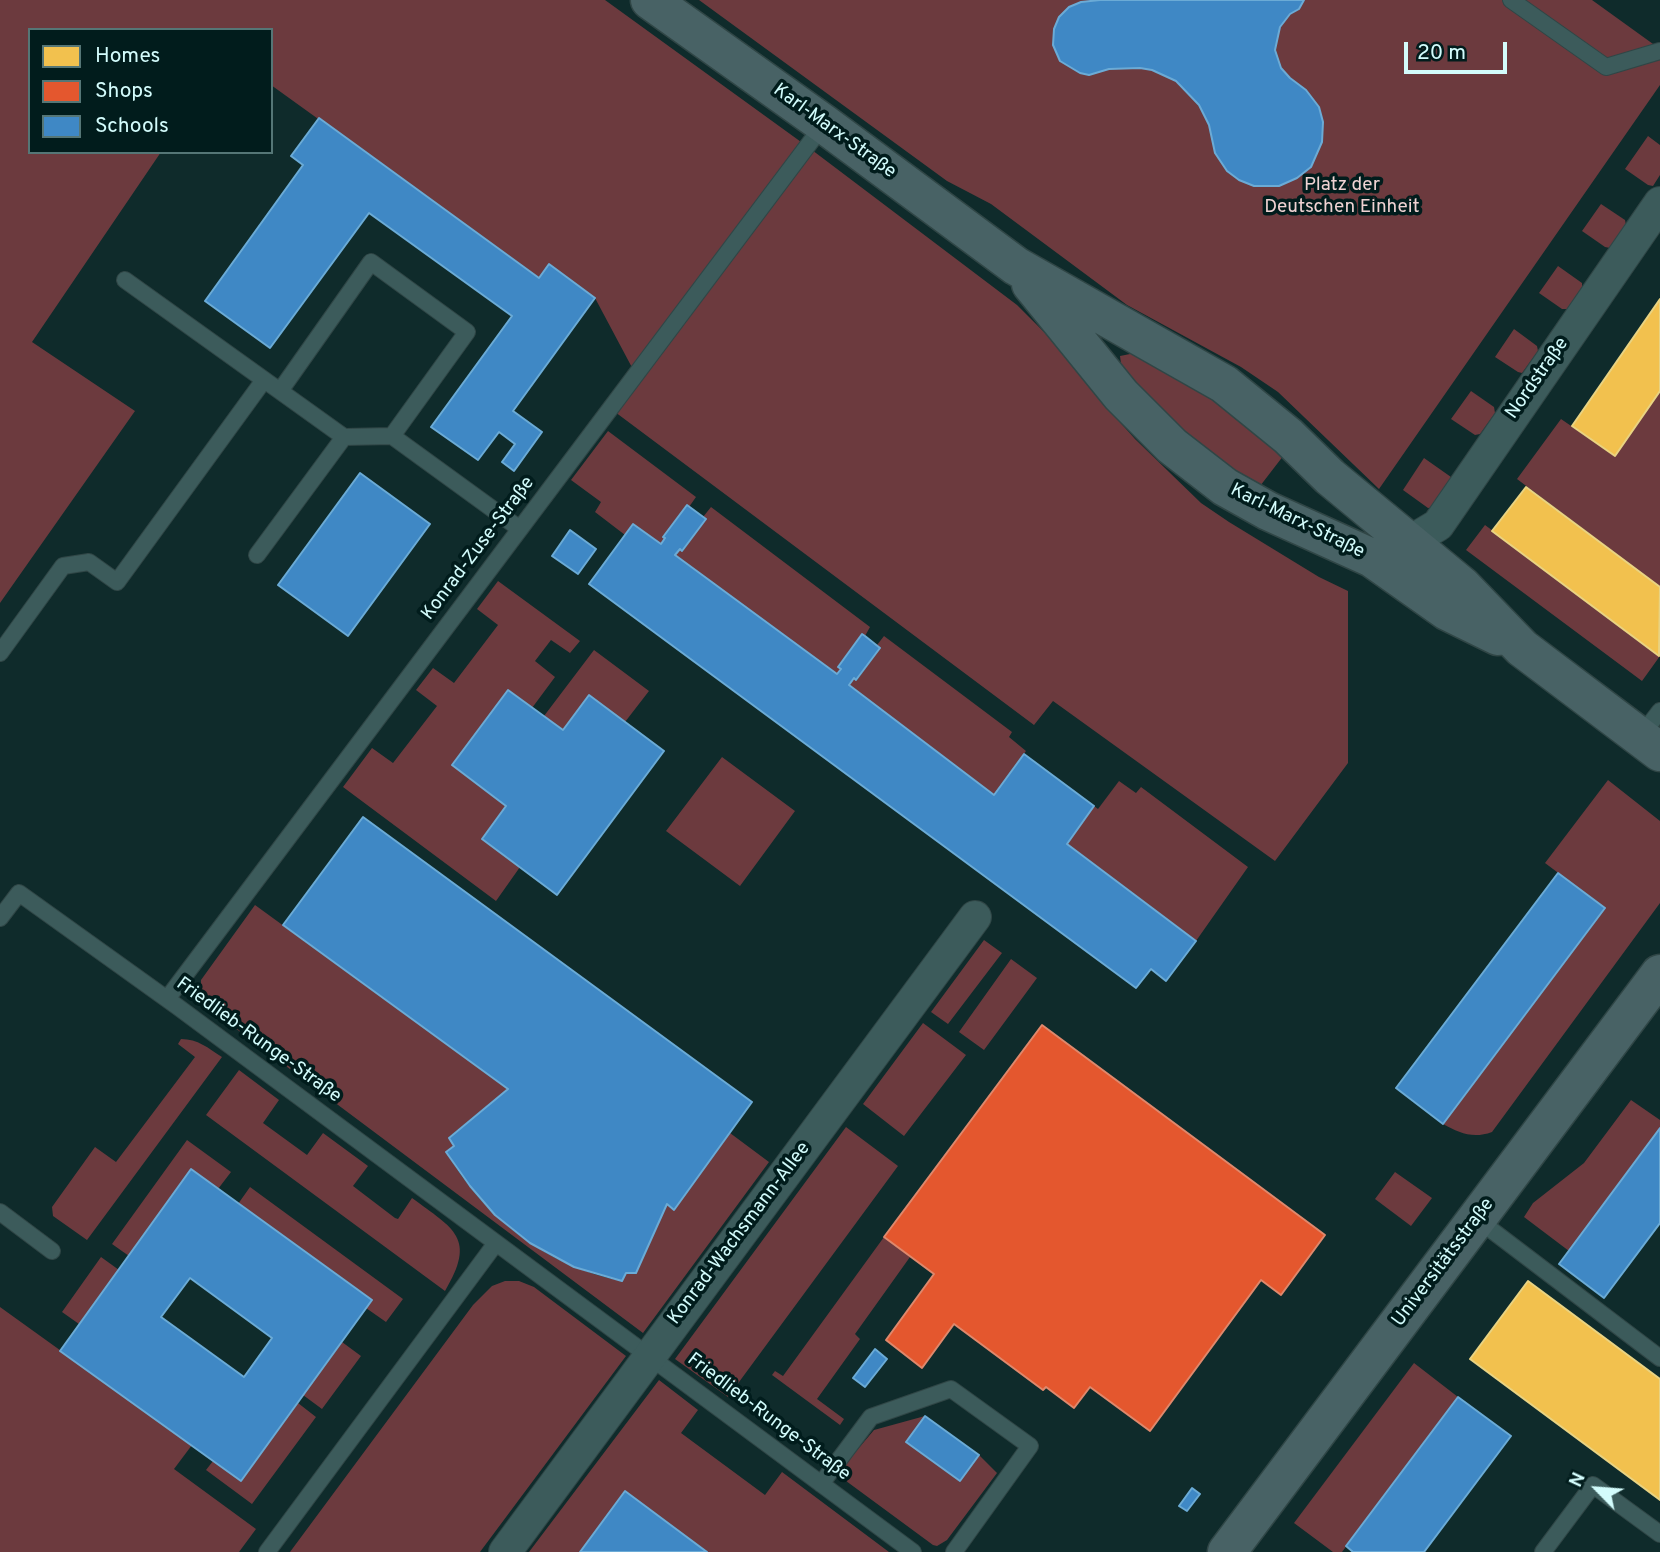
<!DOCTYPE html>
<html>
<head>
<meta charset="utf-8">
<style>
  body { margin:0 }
  #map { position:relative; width:1660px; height:1552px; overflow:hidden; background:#0f2b2b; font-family:Overpass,sans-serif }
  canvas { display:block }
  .legend { position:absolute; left:28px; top:28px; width:245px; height:126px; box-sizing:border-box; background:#011c1c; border:2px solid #557676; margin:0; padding:9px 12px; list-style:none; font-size:21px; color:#d3fcfc }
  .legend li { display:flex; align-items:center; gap:14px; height:35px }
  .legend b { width:35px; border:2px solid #557676 }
  .north { position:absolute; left:1562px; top:1454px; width:70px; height:70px; -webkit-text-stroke:5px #011c1c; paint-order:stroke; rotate:295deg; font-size:19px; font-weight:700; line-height:28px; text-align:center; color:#d3fcfc }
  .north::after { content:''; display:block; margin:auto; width:24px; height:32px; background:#d3fcfc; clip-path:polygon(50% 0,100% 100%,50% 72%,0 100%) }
  .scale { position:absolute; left:1404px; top:42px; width:103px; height:32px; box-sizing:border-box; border:4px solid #d3fcfc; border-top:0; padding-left:9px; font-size:21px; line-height:24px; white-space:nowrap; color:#d3fcfc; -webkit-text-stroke:5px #011c1c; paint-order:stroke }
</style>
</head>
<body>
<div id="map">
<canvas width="1660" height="1552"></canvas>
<ul class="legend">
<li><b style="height:19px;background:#f2c14e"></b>Homes</li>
<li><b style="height:19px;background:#e4572e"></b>Shops</li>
<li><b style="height:19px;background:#3f88c5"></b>Schools</li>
</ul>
<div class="north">N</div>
<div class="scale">20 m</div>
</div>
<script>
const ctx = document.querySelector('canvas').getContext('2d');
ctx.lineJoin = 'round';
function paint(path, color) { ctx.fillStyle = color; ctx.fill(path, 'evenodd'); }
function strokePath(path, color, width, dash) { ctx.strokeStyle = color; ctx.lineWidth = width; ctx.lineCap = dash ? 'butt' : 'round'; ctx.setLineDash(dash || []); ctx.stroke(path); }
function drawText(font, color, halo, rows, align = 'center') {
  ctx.font = font + ' Overpass,sans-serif'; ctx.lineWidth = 7; ctx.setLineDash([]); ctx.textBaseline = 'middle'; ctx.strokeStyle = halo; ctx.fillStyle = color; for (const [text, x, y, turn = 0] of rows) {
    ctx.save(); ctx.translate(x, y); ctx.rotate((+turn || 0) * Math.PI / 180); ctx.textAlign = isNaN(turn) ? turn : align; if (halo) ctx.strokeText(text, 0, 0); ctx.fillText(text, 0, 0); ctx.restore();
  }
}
paint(new Path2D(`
  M0,0h605l203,147 209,158 36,36 49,61 33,37 66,64 28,19 90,55 29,14v172l-73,98 -222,-160 -19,24 -423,-316 25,-34 -41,-77 -45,-33 -11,13 -268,-193v-55h-241v122h131l-129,190 103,69 -135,192z
  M699,0h893l68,49v36l-281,404 -101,-97 -37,-25 -114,-62 -136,-101 -44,-23z
  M1648,136l12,9v30l-7,11 -5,-1 -23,-16z
  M1601,204l24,16 1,5 -16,23 -5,-1 -23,-16z
  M1558,266l24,17v4l-15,22h-5l-23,-16z
  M1514,329l23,17 1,5 -16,22 -4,-1 -23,-15z
  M1135,353l72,34 80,64 -30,39 -49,-34 -86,-85 -2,-15z
  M1471,391l23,16 1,6 -15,21 -5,1 -24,-16z
  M1660,391v196l-143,-108 44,-60 54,37z
  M608,431l88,66 -7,10 -3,-1 -23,31 2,1 -4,6 -36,-9 -30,-23 6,-10 -30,-22z
  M1424,458l27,19 2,6 -17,24 -8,1 -25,-18z
  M711,507l159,120 -5,9 -3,-2 -24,32 3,3 -4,5 -162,-119 5,-6 3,2 22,-32 -2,-2z
  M1485,525l175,131 -18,25 -176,-131z
  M498,581l82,60 -10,12 -19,-13 -16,21 20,16 -23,31 -24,-18 -56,75 54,41 -24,33 38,28 -24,34 -153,-114 29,-39 21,15 44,-57 -21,-16 17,-22 21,15 44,-58 -21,-16z
  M884,636l128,96 -3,5 17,14 -32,44 -145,-110 5,-7 3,2 23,-32 -3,-3z
  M594,650l55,41 -24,31 -62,8 -19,-14z
  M722,757l73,54 -55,75 -74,-55z
  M1608,780l52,41v82l-168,229c-19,7 -33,1 -49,-8l162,-216 -60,-45z
  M1119,781l17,12 5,-6 107,80 -52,74 -129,-97 27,-38 4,3z
  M255,905l253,184 -59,48 5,9 -7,7c37,65 101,114 175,128l4,-8h10l31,-69 7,5 56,-76 39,29 -126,171 -436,-326 -6,-10v-17z
  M984,940l18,13 -54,71 -17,-12z
  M1011,959l26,19 -53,72 -25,-18z
  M923,1023l43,32 -62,81 -41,-32z
  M181,1039c17,0 27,9 41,18l-135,183 -34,-24 -1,-9 43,-60 21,15 79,-105 -17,-13z
  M239,1070l40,30 -16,23 44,32 16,-22 45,33 -15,20 42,32 3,1 14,-21c42,31 65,40 33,93l-239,-176z
  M1631,1100l29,20v8l-91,123 -45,-34 9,-14 51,-40z
  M846,1127l52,39 -170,231 -53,-38z
  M187,1140l44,32 -13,17 -89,67 -17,-12z
  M1395,1172l37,26 -21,28 -36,-27z
  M250,1187l153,112 -17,23 -20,-14 5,-7 -133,-97z
  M884,1237l26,20 -55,77 5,5 -43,60 27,20 -4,6 -68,-50 3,-4 8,5z
  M101,1257l18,13 -40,54 -17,-12z
  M505,1281h14l15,6 92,69 -146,196h-190l183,-247 19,-19z
  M0,1307l192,138 -18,24 82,60 -17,23h-239z
  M342,1342l19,14 -39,53 -19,-14z
  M1414,1363l44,34 -116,155h-9l-39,-29z
  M659,1380l39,30 -17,23 84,62 17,-23 107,80h-182l-82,-60 -45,60h-51z
  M298,1403l18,14 -64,87 -46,-34 7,-9 28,19z
  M925,1416l54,39 18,18 -50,67 -10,6 -4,-1 -91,-67v-10l32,-38z`), '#6c3a3e');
const homes = new Path2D(`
  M1660,299v92l-45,65 -43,-30z
  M1526,487l134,100 -1,69 -167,-125z
  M1528,1281l132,98v121l-190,-141z`);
paint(homes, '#f2c14e');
strokePath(homes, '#e9d382', 2);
const shops = new Path2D(`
  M1042,1025l283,210 -44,60 -20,-15 -111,151 -60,-44 -16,21 -28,-21 -3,3 -89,-66 -32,44 -36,-28 48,-66 -50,-37z`);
paint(shops, '#e4572e');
strokePath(shops, '#df886c', 2);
const schools = new Path2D(`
  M1304,0l-5,9 -9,5 -10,13 -5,23 6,18 9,10 16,12 13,17 4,15 -1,20 -11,25 -14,11 -18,8h-25l-15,-6 -12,-9 -12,-18 -6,-28 -10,-20 -23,-24 -24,-11 -12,-2 -31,1 -20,6 -9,-2 -20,-12 -7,-16 1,-16 5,-12 10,-10 12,-5 19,-2z
  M319,118l220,160 10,-14 46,34 -82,113 29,21 -28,39 -12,-9 13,-18 -16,-12 -21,28 -47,-33 81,-111 -143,-103 -99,135 -65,-47 98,-136 -12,-9z
  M360,473l70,51 -82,112 -70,-51z
  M687,505l19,14 -24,32 -2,-2 -5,6 162,119 4,-5 -3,-2 24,-33 3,2 15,12 -24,32 -2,-2 -5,7 145,110 30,-41 70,52 -27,38 129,97 -30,40 -15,-12 -15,19 -547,-404 44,-60 28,20 4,-6 -2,-1z
  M570,530l26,19 -18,25 -26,-18z
  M508,690l55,40 26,-35 75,56 -107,144 -75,-56 24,-33 -54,-41z
  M363,817l389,285 -78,108 -7,-6 -31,69h-10l-4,8 -48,-14 -44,-24 -35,-28 -25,-29 -24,-34 8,-6 -5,-8 59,-49 -225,-164z
  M1558,873l47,35 -162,216 -47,-36z
  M1660,1128v95l-56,75 -45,-34z
  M191,1169l181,131 -131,181 -181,-130zM190,1278l82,60 -28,39 -83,-60z
  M875,1349l12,10 -22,28 -12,-9z
  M1458,1397l53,39 -87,116h-71l-7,-6z
  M925,1416l54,39 -19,26 -54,-39z
  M1192,1488l8,6 -13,17 -8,-5z
  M625,1491l82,61h-127z`);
paint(schools, '#3f88c5');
strokePath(schools, '#6babd6', 2);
const lane = new Path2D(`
  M1511,0l95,67 54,-16
  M125,280l219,157
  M280,391l91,-129 96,70 -75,104
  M257,555l87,-118 48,-1 128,93
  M0,653l63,-87 26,-4 28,20 147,-202
  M1640,737l20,-26
  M0,918l19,-25 159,114 735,545
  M167,999l657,-875
  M0,1212l52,39
  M1477,1219l183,139
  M821,1484l50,-67 80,-28 79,57 -76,106
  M267,1552l229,-309
  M1543,1552l50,-67 67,49`);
const street = new Path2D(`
  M1406,540l12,-3 20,-12 222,-322
  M505,1552l470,-635`);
const secondary = new Path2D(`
  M650,0l174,124 192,142 208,118 64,52 42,41 132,109 60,62 138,104
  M1031,284l90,111 51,51 53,41 43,24 104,47 75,53 51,25
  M1227,1552l433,-578`);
strokePath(lane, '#304646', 18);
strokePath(street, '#304646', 34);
strokePath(secondary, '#304646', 41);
strokePath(lane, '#3c5b5b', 16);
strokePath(street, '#3c5b5b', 32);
strokePath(secondary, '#486265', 38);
drawText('19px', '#d3fcfc', '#011c1c', [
  ["Karl-Marx-Straße",834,132,36],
  ["Nordstraße",1538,379,-55],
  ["Karl-Marx-Straße",1297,522,26],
  ["Konrad-Zuse-Straße",479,549,-53],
  ["Friedlieb-Runge-Straße",258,1041,36],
  ["Konrad-Wachsmann-Allee",740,1234,-53],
  ["Universitätsstraße",1444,1263,-53],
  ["Friedlieb-Runge-Straße",768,1418,37]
]);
drawText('19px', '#efd3d3', '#011c1c', [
  ["Platz der",1342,186],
  ["Deutschen Einheit",1342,208]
]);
</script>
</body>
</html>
